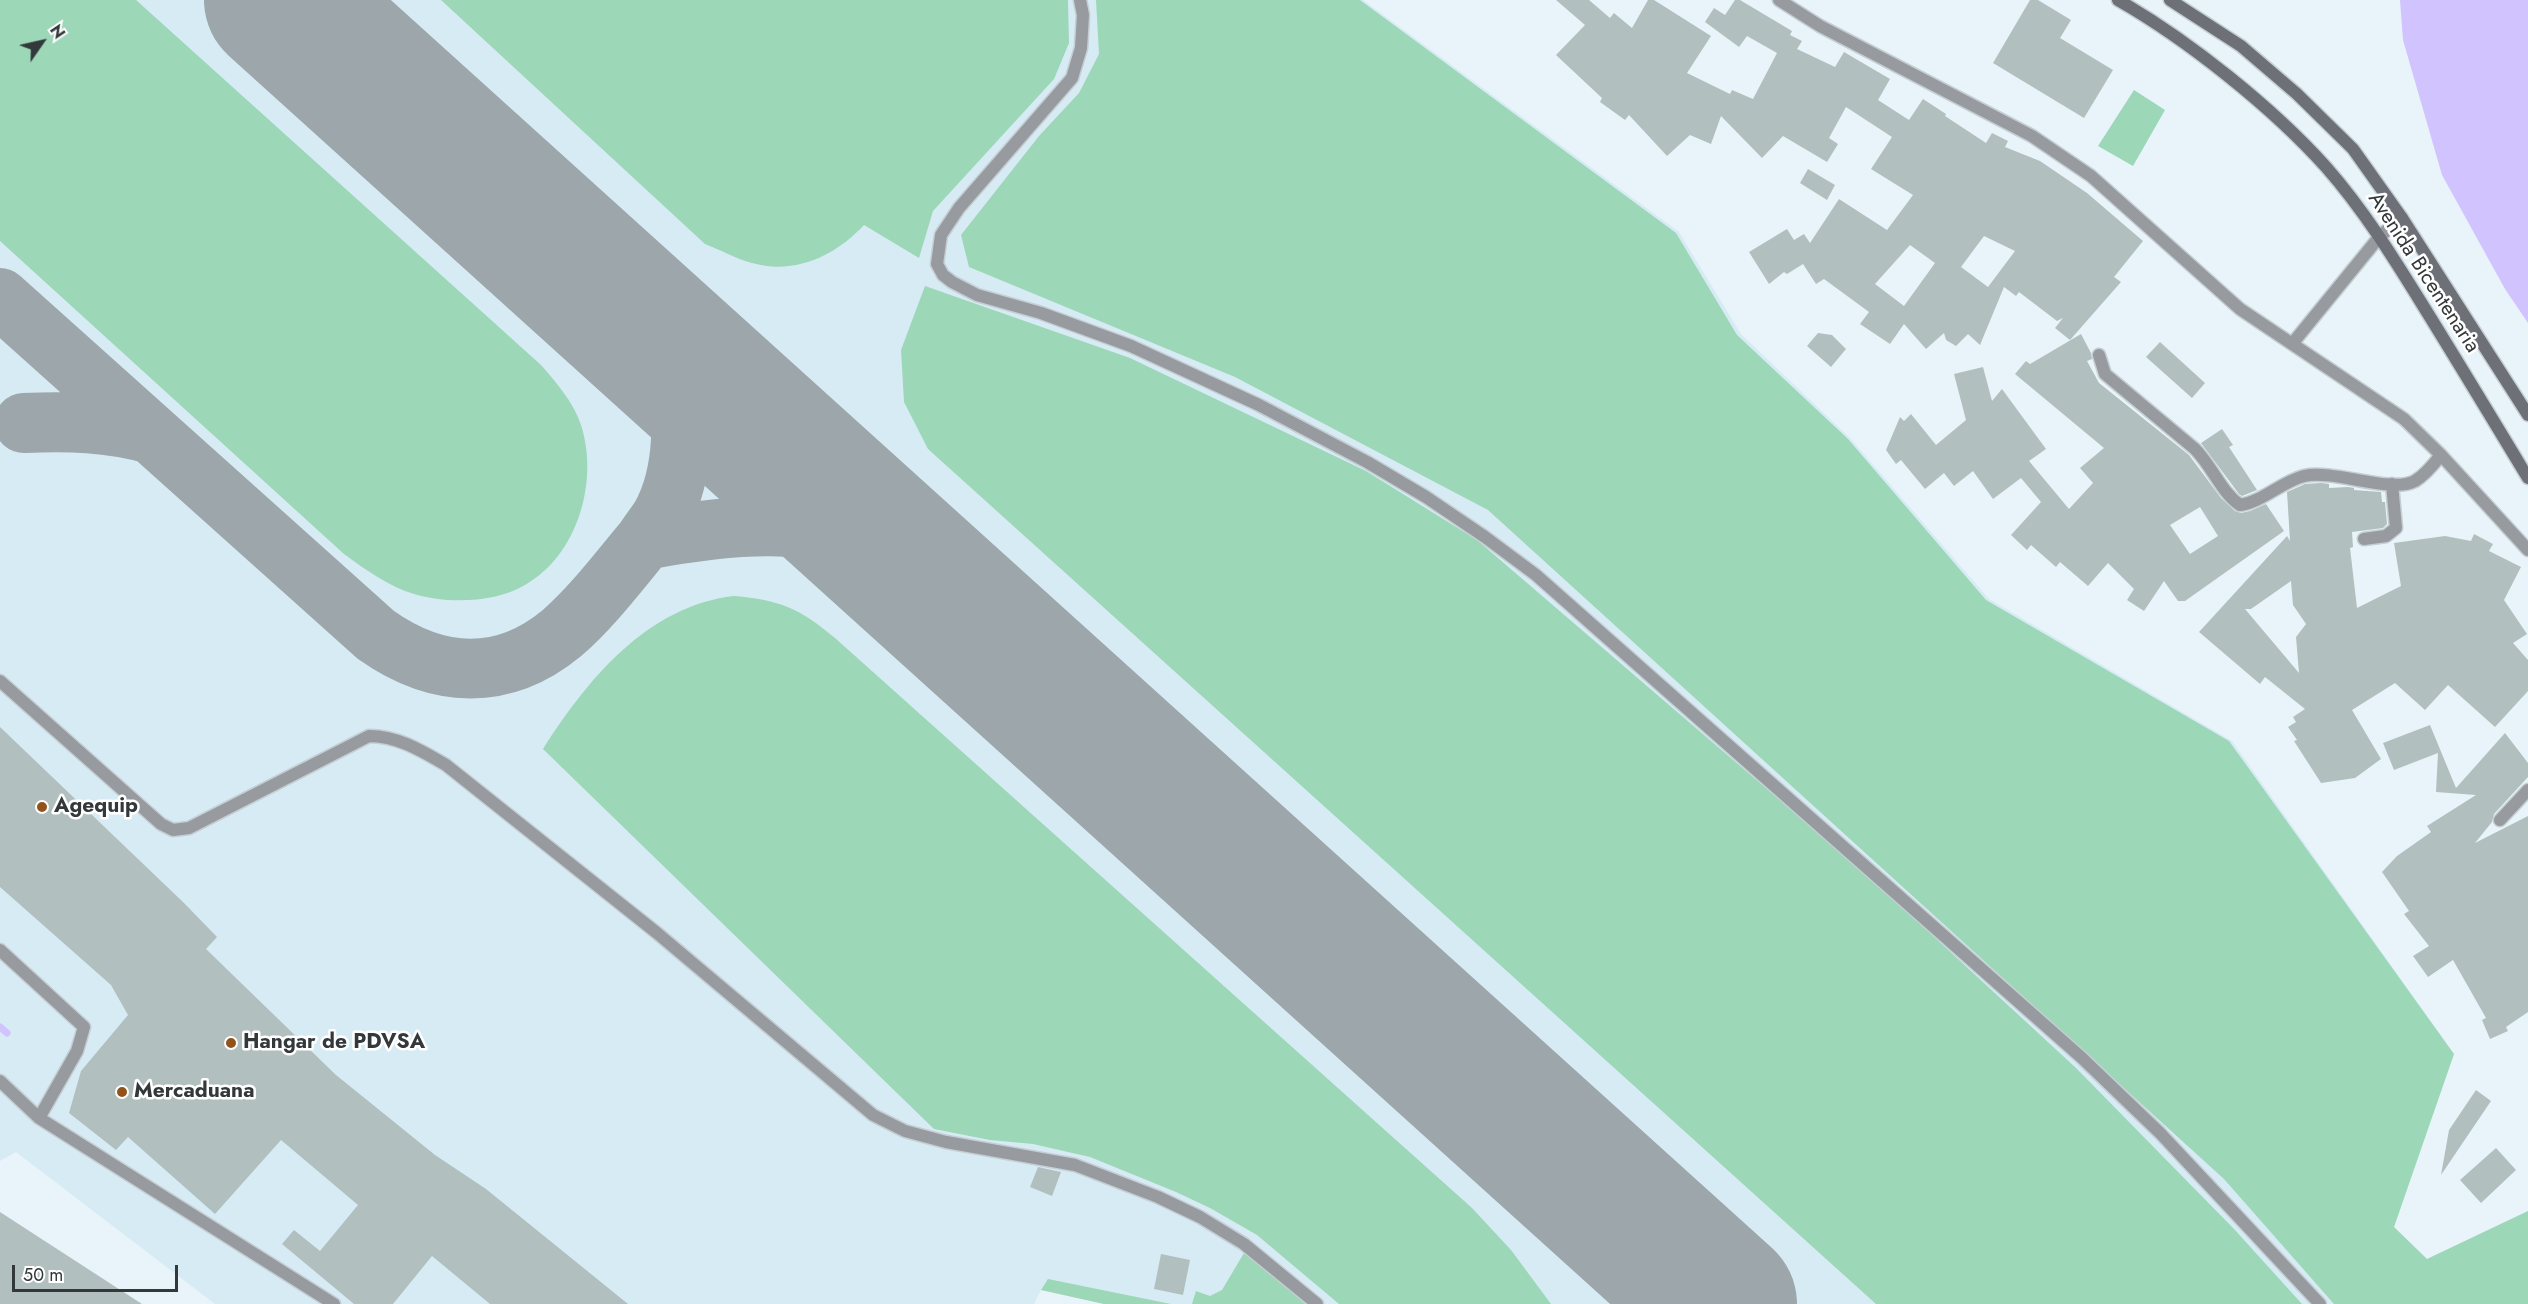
<!DOCTYPE html>
<html>
<head>
<meta charset="utf-8">
<style>
  body { margin:0 }
  #map { position:relative; width:2528px; height:1304px; overflow:hidden; background:#e8f4f9; font-family:Jost,sans-serif }
  canvas { display:block }
  .north { position:absolute; left:12px; top:12px; width:60px; height:60px; -webkit-text-stroke:4px #fff; paint-order:stroke; rotate:56deg; font-size:16px; font-weight:700; line-height:24px; text-align:center; color:#33383a }
  .north::after { content:''; display:block; margin:auto; width:21px; height:27px; background:#33383a; clip-path:polygon(50% 0,100% 100%,50% 72%,0 100%) }
  .scale { position:absolute; left:12px; top:1265px; width:166px; height:27px; box-sizing:border-box; border:3px solid #33383a; border-top:0; padding-left:8px; font-size:18px; line-height:21px; white-space:nowrap; color:#33383a; -webkit-text-stroke:4px #fff; paint-order:stroke }
</style>
</head>
<body>
<div id="map">
<canvas width="2528" height="1304"></canvas>
<div class="north">N</div>
<div class="scale">50 m</div>
</div>
<script>
const ctx = document.querySelector('canvas').getContext('2d');
ctx.lineJoin = 'round';
function paint(path, color) { ctx.fillStyle = color; ctx.fill(path, 'evenodd'); }
function strokePath(path, color, width, dash) { ctx.strokeStyle = color; ctx.lineWidth = width; ctx.lineCap = dash ? 'butt' : 'round'; ctx.setLineDash(dash || []); ctx.stroke(path); }
function drawText(font, color, halo, rows, align = 'center') {
  ctx.font = font + ' Jost,sans-serif'; ctx.lineWidth = 5; ctx.setLineDash([]); ctx.textBaseline = 'middle'; ctx.strokeStyle = halo; ctx.fillStyle = color; for (const [text, x, y, turn = 0] of rows) {
    ctx.save(); ctx.translate(x, y); ctx.rotate((+turn || 0) * Math.PI / 180); ctx.textAlign = isNaN(turn) ? turn : align; if (halo) ctx.strokeText(text, 0, 0); ctx.fillText(text, 0, 0); ctx.restore();
  }
}
paint(new Path2D(`
  M0,0h1363l316,232 62,102 109,104 139,161 243,142 222,313 -60,173 33,32 101,-48v93h-1424l-63,-14 -7,14h-819l-199,-152 -16,9z`), '#d7ebf5');
paint(new Path2D(`
  M0,0h136l405,365c15,17 33,38 40,60 18,56 -3,130 -56,160 -31,18 -77,19 -111,9 -26,-8 -48,-24 -70,-40l-344,-313z
  M441,0h627l1,43 -15,36 -121,132 -14,47 -55,-33c-29,31 -69,50 -112,38 -16,-4 -31,-13 -47,-19z
  M1096,0h264l316,233 61,102 111,104 138,161 243,141 225,313 -60,173 33,32 101,-48v93h-194l-110,-125 -736,-669 -253,-133 -266,-110 -8,-32 78,-99 40,-43 20,-39z
  M2134,90l31,20 -32,56 -35,-20z
  M925,286l205,72 236,113 111,69 390,335 209,193 158,161 68,75h-426l-948,-855 -24,-47 -3,-52z
  M734,596c46,4 65,12 101,42l637,570 39,42 40,54h-212l-82,-69 -47,-27 -34,-16 -86,-35 -57,-13 -43,-4 -56,-11 -391,-380c44,-69 104,-143 191,-153z
  M1244,1253l62,51h-114l4,-13 14,5 12,-6z
  M1048,1279l123,25h-67l-63,-14z`), '#9cd7b7');
paint(new Path2D(`
  M2400,0h128v323l-23,-34 -63,-114 -39,-135z`), '#d1c3fe');
strokePath(new Path2D(`
  M0,1027l7,6`), '#d1c3fe', 7);
strokePath(new Path2D(`
  M0,298l376,337c61,43 127,47 186,-2 31,-27 57,-62 83,-93
  M646,332c7,9 16,19 22,30 21,42 16,114 -7,155 -5,8 -11,15 -16,23 81,-15 170,-26 247,14
  M24,423c44,-2 85,-1 128,11
  M1674,1261l33,43`), '#9da6aa', 60);
strokePath(new Path2D(`
  M279,0l1443,1304`), '#9da6aa', 150);
paint(new Path2D(`
  M1556,0h33l21,18 4,-5 18,15 16,-28h6l57,36 -24,37 43,21 2,-4 21,9 24,-46 -30,-17 -8,11 -34,-25 9,-14 11,7 10,-15h5l52,31 -2,4 12,6 -5,8 38,18 9,-15 46,27 -12,21 31,20 14,-21 23,15 -1,2 41,27 6,-10 16,8 -3,6 35,14 47,32 56,48 -29,36 7,5 -51,58 -15,-12 8,-10 -6,3 -38,-29 -3,4 -12,-9 -24,58 -12,-11 -12,12 -10,-6 -2,-7 -18,16 -22,-25 -14,20 -30,-20 9,-12 -45,-33 -8,5 -13,-20 -16,10 -3,-2 -15,12 -20,-32 38,-23 7,11 10,-6 6,9 29,-44 48,31 26,-35 -42,-26 21,-32 -46,-30 -17,31 9,6 -11,18 -44,-26 -21,22 -41,-42 -10,28 -21,-9 -23,21 -38,-41 -4,5 -25,-18 2,-4 -46,-43 29,-30zM1984,236l31,15 -27,36 -27,-20zM1910,245l25,18 -31,43 -29,-22z
  M2030,0h8l33,20 -11,18 53,32 -29,48 -91,-55z
  M1808,169l27,16 -8,15 -27,-17z
  M1818,333l14,2 14,14 -15,18 -24,-21z
  M2081,334l10,19 1,6 -5,2 12,22 90,72 32,43 14,13 6,2 9,-2 16,-7 18,27 -99,70h-7l-14,-20 -20,30 -17,-11 7,-11 -26,-26 -20,23 -28,-24 -4,5 -25,-22 -4,5 -16,-15 30,-33 -20,-24 -28,21 -20,-28 -19,15 -10,-13 -19,16 -24,-29 -5,4 -10,-14 14,-33 4,4 7,-7 25,31 30,-25 -12,-46 29,-7 9,34 10,-12 44,60 -17,12 40,48 24,-26 -13,-15 24,-20 -89,-74 11,-13 4,3zM2200,507l18,29 -28,18 -20,-29z
  M2160,342l45,41 -13,15 -46,-41z
  M2222,429l11,16 -4,2 28,43 -15,6 -3,-2 -38,-51z
  M2321,483l8,1v4l19,-1 6,1v2l27,2 1,10h3l2,22 -4,4 -31,4 1,15 -3,1 7,60 44,-22 -7,-43 51,-7 26,5 3,-7 19,10 -4,7 32,16 -17,33 23,34 -14,9 15,17v31l-33,36 -47,-42 -23,25 -30,-27 -43,27 29,49 -26,19 -34,5 -27,-42 3,-1 -9,-13 8,-5 -3,-5 12,-8 -40,-32 -5,7 -61,-52 88,-96 3,5 -3,-49 18,-8zM2291,581l2,24 13,19 -10,13 3,36 -54,-64h6z
  M2430,725l26,63 49,-55 23,30v14l-34,37 -2,8 -17,21 53,-27v196l-22,15 2,4 -18,8 -8,-19 4,-2 -33,-58 -25,17 -15,-21 16,-10 -25,-32 5,-3 -27,-39 15,-16 34,-24 -4,-6 49,-31 -40,-3 2,-39 -44,17 -11,-27z
  M0,727l184,176 33,34 -11,12 130,126 99,80 51,34 142,115h-138l-58,-48 -39,48h-39l-72,-60 12,-14 26,21 38,-46 -77,-65 -66,74 -87,-77 -12,13 -47,-37 12,-42 47,-56 -17,-30 -111,-98z
  M2476,1090l15,11 -50,74 8,-45z
  M2496,1148l20,22 -35,33 -21,-23z
  M1038,1167l23,5 -9,24 -22,-9z
  M0,1212l142,92h-142z
  M1161,1254l29,6 -7,35 -29,-6z`), '#b2bfbf');
const lane = new Path2D(`
  M1080,0l3,15 -2,33 -9,30 -113,130 -18,27 -4,29 6,11 9,7 25,13 64,18 90,33 128,59 108,57 59,35 59,40 51,38 546,483 78,75 160,171
  M0,681l161,143 12,6 16,-2 180,-92c29,0 53,15 77,29l211,168 216,182 32,16 41,11 129,23 83,32 42,20 44,27 73,60
  M0,950l84,77 -7,24 -38,67
  M0,1081l39,37 295,186`);
const street = new Path2D(`
  M1779,0l41,26 212,110 59,40 149,133 164,110 37,36 87,95
  M2292,344l88,-108 22,-18
  M2099,355l6,19 90,75c17,17 26,43 45,56 22,-3 41,-23 64,-29 30,-7 87,18 111,5 10,-6 19,-17 26,-26
  M2364,539l22,-3 10,-8 -4,-44
  M2500,820l28,-30`);
const secondary = new Path2D(`
  M2118,0c70,40 154,107 208,167 37,42 67,90 96,137 36,58 71,116 106,174
  M2170,0l71,46 56,48 56,55 49,69 126,197`);
strokePath(lane, '#c4ced3', 15);
strokePath(street, '#c4ced3', 15);
strokePath(secondary, '#c4ced3', 15);
strokePath(lane, '#979a9e', 12);
strokePath(street, '#979a9e', 12);
strokePath(secondary, '#6d7076', 12);
for (const [x, y, r, color] of [
  [42,807,6,"#92531a"],
  [231,1043,6,"#92531a"],
  [122,1092,6,"#92531a"]
]) { const dot = new Path2D(); dot.arc(x, y, r, 0, 2 * Math.PI); ctx.fillStyle = color; ctx.fill(dot); strokePath(dot, '#fff', 2); }
drawText('21px', '#33383a', '#fff', [
  ["Avenida Bicentenaria",2423,273,57]
]);
drawText('bold 21px', '#33383a', '#fff', [
  ["Agequip",54,807],
  ["Hangar de PDVSA",243,1043],
  ["Mercaduana",134,1092]
], 'left');
</script>
</body>
</html>
